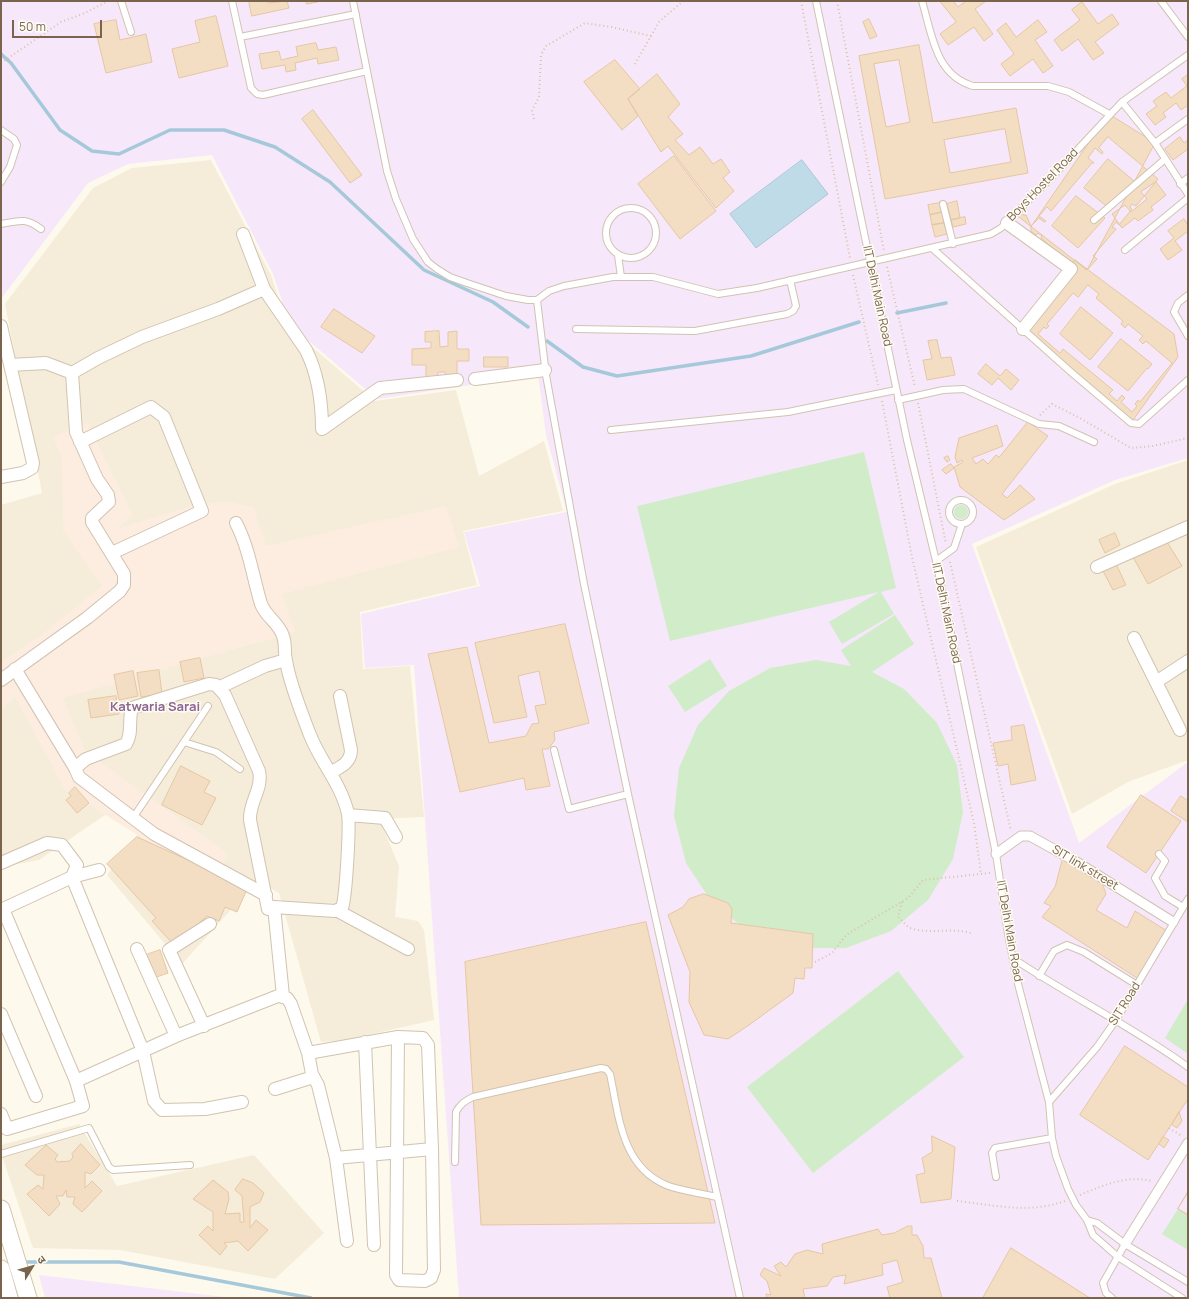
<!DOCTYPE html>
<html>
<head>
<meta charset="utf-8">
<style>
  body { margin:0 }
  #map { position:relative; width:1189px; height:1299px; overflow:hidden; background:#fdf9ec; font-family:Manrope,"Noto Sans Devanagari",sans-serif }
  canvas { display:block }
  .frame { position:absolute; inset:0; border:2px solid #7a644d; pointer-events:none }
  .north { position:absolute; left:12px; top:1247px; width:40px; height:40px; -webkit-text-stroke:3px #fffcf3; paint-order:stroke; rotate:53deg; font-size:11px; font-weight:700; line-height:16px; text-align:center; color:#7a644d }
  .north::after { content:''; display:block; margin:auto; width:14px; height:18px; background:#7a644d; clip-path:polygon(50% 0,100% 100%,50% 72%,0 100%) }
  .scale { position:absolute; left:12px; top:20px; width:90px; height:18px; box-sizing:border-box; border:2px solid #7a644d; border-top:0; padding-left:5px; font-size:12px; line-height:14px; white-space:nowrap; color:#7a644d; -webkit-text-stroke:3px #fffcf3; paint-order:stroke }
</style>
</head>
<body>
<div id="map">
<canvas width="1189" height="1299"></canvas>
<div class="frame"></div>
<div class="north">उ</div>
<div class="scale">50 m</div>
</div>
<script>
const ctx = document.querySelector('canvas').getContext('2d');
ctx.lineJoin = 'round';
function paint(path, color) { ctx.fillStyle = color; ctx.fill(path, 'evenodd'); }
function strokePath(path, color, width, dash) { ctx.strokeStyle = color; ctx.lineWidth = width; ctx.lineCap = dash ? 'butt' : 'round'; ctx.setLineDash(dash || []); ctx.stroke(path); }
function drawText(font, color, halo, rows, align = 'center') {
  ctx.font = font + ' Manrope,sans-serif'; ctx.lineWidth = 3; ctx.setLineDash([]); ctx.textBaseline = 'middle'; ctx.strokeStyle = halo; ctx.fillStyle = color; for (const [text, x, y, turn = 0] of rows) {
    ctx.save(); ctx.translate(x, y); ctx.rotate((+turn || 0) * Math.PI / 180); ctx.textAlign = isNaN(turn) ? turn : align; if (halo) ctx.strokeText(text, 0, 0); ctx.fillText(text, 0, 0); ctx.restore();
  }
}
paint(new Path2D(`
  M211,160l60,115 17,51 87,75 81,-11 23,86 65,-35 19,70 -100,20 14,54 -117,27 3,57 47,-3 14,151 -45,2 20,47 -4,51 23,4 6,9 10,90 -88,20 -25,2 -42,-149 -22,-12 -75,83 -75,-89 32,-42 -28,-22 -72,49 -38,7v-362l41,-12 -37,-189 88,-116 39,-20z
  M1188,460v300l-60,22 -56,32 -96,-267 139,-63z
  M79,1124l38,62 137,-31 70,78 -49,46 -155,-29 -87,-2 -32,-95v-8z`), '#f5edda');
paint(new Path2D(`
  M87,423l46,92 -16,14 77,-24 32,-4 27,6 13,39 180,-40 13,41 -177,47 13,38 -232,66 22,53 142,102 -10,31 -152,-94 -50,-93 -14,13v-48l39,-26 62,-50 -39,-55 -1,-73 -9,-21z`), '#fdede0');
paint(new Path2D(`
  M1,1h1187v457l-73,22 -143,64 107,299 109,-81v536h-729l-45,-633 -49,3 -4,-54 119,-28 -16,-54 103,-20 -21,-77 -8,-60 -161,24 -87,-74 -17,-51 -61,-119 -84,9 -40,19 -87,116z
  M39,1275l194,23h-188z`), '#f6e8fa');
paint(new Path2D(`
  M864,452l32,136 -15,4 13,22 -52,30 -13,-22 50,-30 -209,49 -33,-135z
  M954 512a7 7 0 1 1 14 0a7 7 0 1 1-14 0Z
  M895,615l19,29 -42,28 32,17 33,34 20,42 6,47 -10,47 -25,41 -37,31 -45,17h-49l-46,-15 -38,-29 -27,-41 -12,-47 5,-48 19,-43 31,-34 41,-23 46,-8 35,6 -10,-16z
  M710,659l17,27 -42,26 -17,-26z
  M898,971l66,86 -151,116 -66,-86z
  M1188,999v55l-23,-16z
  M1178,1209l10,6v35l-26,-16z`), '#d1ecc9');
const water = new Path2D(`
  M802,160l26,34 -72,54 -26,-34z`);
paint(water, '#bfdbe8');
strokePath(water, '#a5c9da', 1);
strokePath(new Path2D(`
  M1,54l10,9 49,67 32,21 27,3 51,-24h54l51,17 55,35 94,88 69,32 35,25
  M897,313l49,-10
  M547,341l36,26 34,9 134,-20 108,-34
  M21,1262h98l192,36`), '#a5c9da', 3.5);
const building = new Path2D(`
  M249,1h18l1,2 19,-2 2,7 -37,8z
  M306,1h16l-15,3z
  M940,1h13l5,6 8,-6h20l-11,8 18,25 -9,7 -10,-14 -26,18 -8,-11 16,-12z
  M1082,2l16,22 14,-10 7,10 -24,18 9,11 -11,7 -15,-21 -16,12 -8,-11 26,-20 -8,-10z
  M216,16l12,50 -49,12 -7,-29 28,-7 -5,-21z
  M869,19l8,17 -7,3 -7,-17z
  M116,20l4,20 26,-6 6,28 -46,11 -12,-49z
  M1038,20l9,12 -12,8 18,26 -10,7 -10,-14 -23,17 -9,-12 13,-10 -17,-24 9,-7 10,14z
  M316,43l2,7 18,-3 3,13 -21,4 -1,-6 -22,5 1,7 -10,2 -1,-7 -23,4 -3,-15 20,-3 2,9 17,-4 -2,-9z
  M919,45l14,78 83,-15 12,65 -143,26 -26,-143zM899,60l11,62 -24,5 -12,-63zM1005,129l6,33 -61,11 -6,-33z
  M615,60l25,29 -12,10 10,17 -16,14 -38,-48z
  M657,74l23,30 -12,13 15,17 -8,6 14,15 11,-8 13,17 8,-5 9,13 -7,6 11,13 -18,17 -48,-62 -7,6 -33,-53z
  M1188,75v30l-7,5 -5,-7 -13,10 3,4 -11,8 -9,-11 11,-8 -4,-5 13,-9 5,6 16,-12 -5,-7z
  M313,110l49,65 -12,8 -48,-64z
  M1109,114l46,29 -68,127 -72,-56 11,1 5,11z
  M1108,137l50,42 -22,27 -4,-2 -2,3 2,2 -13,16 -3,-3 -4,5 4,2 -23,27 4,3 -10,11 -12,-10 -4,4 -30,-26 1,-2 -4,-3 -2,2 -5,-4v-5l8,-8 5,4 2,-1 -7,-5 8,-9 4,4 41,-48h2l-6,-5 7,-10 7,6 1,-2 -4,-4zM1108,159l26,22 -24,28 -26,-21zM1076,196l29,22 -27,30 -26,-22z
  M1180,137l4,6 4,-3v9l-15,11 -8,-11z
  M674,156l42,55 -36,28 -42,-55z
  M1156,182l10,13 -15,12 2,3 -15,11 -3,-3 -13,10 -10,-14 13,-9 6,7 16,-13 -6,-7z
  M957,201l3,17 -9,2 -4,-16z
  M940,203l2,9 -12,3 -2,-10z
  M942,212l2,11 -12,2 -2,-10z
  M965,217l1,7 -13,3 -2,-7z
  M1184,219l4,6v6l-13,10 7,9 -14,10 -8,-11 14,-11 -6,-7z
  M944,223l3,11 -12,3 -3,-12z
  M1075,260l99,74 4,23 -47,66 -103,-89z
  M1088,285l11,9 -3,4 27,23 -2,3 4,4 3,-4 15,12 -4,4 4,4 3,-3 26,22 -32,39 -2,-2 -3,4 2,2 -5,6 -11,-10 4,-4 -3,-3 -5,6 -8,-7 4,-4 -50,-41 -3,4 -22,-19 6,-7 2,2 3,-3 -2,-2 26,-31 5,4zM1081,307l32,26 -23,27 -30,-26zM1121,339l31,25 -4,5 -1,-1 -19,23 -30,-24z
  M334,309l41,27 -13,17 -41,-26z
  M439,331l1,16 8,-1v-14l9,-1v18h12v12h-12v14h-11l-1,-3h-7v5h-12v-12h-14v-16l19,-1v-6h-6v-10z
  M937,340l4,18 10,-1 4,18 -28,5 -4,-20 9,-1 -4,-18z
  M484,357h24v10h-24z
  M986,364l14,12 6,-7 13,11 -8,10 -13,-12 -6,7 -14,-11z
  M1028,422l20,14 -46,58 5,4 13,-13 15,14 -31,21 -44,-33 -6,-20 9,-5 -1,-2 -5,3 -2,-6 4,-19 38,-13 6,21 -31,12 4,6 7,-5 5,5 8,-9 3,2z
  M948,456l2,4 -3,2 -3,-4z
  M951,464l3,4 -8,6 -4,-4z
  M1115,533l5,12 -15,8 -6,-13z
  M1167,542l15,24 -34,18 -15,-27z
  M1116,564l10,21 -13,5 -10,-19z
  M565,624l24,99 -35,9 1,8 -7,9h-6l8,37 -24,4 -2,-12 -64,14 -32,-138 39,-7 22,96 37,-7 6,-12 7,-1 -4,-17 11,-2 -7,-33 -21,5 9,41 -33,6 -19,-80z
  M200,658l4,20 -20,4 -4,-20z
  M159,670l3,24 -21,3 -4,-24z
  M133,671l5,25 -19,4 -5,-25z
  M116,696l3,18 -28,4 -3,-18z
  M1024,725l12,55 -25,5 -3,-21 -10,2 -5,-23 19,-3 -1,-13z
  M181,766l29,15 -6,11 12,6 -14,27 -40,-20z
  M75,787l14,16 -12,10 -11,-13 5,-4 -2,-3z
  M1141,795l40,26 -35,52 -39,-26z
  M1181,796l7,5v21l-17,-11z
  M137,837l111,50 -11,25 -12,-5 -6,14 -12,-5 -33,29 -22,-24 4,-3 -49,-54z
  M1063,858l38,22 5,14 -10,16 31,18 8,-17 32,20 -30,47 -95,-61 9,-11 -7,-3 11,-16z
  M704,894l24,9 4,6 -1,14 82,11 -1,34h-7l-1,11 -9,-1 -2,15 -44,32 -21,14 -24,-4 -15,-33 1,-30 -22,-57 15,-8 6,-8z
  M646,922l69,301 -234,2 -16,-263z
  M160,950l8,23 -17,6 -8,-23z
  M1125,1046l63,41v12l-40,61 -68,-45z
  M1179,1112l3,9 -5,7 -5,-3z
  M932,1136l23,11 -4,52 -30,4 -5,-28 9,-2 -3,-15 10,-6z
  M1164,1137l5,3 -5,8 -5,-4z
  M81,1144l19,21 -9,9 -6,-2v16l7,-7 10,10 -20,21 -9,-8 2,-7h-8l-1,-7 -3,6h-7l4,8 -11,12 -22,-22 11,-9 5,4 1,-14h-7l-12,-10 21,-20 12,10 -3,4 2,3 13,-1 3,-4 -1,-3z
  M243,1179l10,4 11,10 -4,9 -10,5v21l6,-8 12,10 -20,21 -10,-10 -14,2 3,3 -7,9 -21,-20 9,-9 5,5v-19l-20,-13 20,-19 15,12 1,7 -4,15 15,-1v9h4l-2,-26 -7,-6z
  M1188,1192v23l-10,-6z
  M1188,1192v23l-10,-6z
  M908,1226h4v9h5l6,11 1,12h7l11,40h-52l-3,-11 16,-5 -6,-22 -15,4 1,11 -39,9 2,-9 -13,2 -6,9 -24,3 2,9h-38l-1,-4 5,1 -4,-14 -7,-6 4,-7 17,8 -7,-10 7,-4 5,5 9,-13 12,-4 16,4 -1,-10 56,-15 4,6 12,-2z
  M1011,1248l79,50h-107z`);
paint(building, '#f3dec3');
strokePath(building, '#e6c7a3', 1);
const service = new Path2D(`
  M121,1l10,31
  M232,1l19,87 6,6 6,1 104,-24
  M353,1l34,170 9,28 17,40 15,23 9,7 13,8 17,6 39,13 22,4h9l12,-9 15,-5 49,-9h40l65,17 39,-6 234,-54 10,-6 51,-51 70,-75 66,-47
  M816,1l91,439 29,121 60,293 12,80 9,46 32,122 3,36 4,18 12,33 8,16 11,15 6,15 25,22 64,41
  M922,1c10,33 13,74 51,85h75l21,6 40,22
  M1161,1l27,36
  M240,37l116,-23
  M1122,102l33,41 33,51
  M1,130l13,9 3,6 -7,22 -9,15
  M1155,143l33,-24
  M1180,184l8,-6
  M943,204l10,40
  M606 233a25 25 0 1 1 50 0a25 25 0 1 1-50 0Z
  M1094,220l70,-60
  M1,224c18,-3 24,-7 40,5
  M932,248l140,125 59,50 8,1 49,-44
  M1125,250l63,-52
  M618,255l3,22
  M1188,295l-10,8 -4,9 14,24
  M537,300l9,75 38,209 44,210 112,504
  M576,329l119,2 92,-17 6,-3 3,-5 -6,-26
  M898,400l45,-10 21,-1 75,35 20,2 35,16
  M611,430l177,-18 108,-22
  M949 512a12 12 0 1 1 24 0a12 12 0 1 1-24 0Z
  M936,561l18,-13 8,-24
  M184,742l32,10 24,17
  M554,750l15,59 59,-15
  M133,818l75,-112
  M1159,854l6,7 -10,17 10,18 18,11
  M1014,959c57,38 119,68 174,108
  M1039,976l15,-25 13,-6 17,7 53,33
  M1049,1102l48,-55 19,-27 72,-121
  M1,1154l88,-26 20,39 4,3 77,-5
  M455,1162l1,-50c4,-8 9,-11 17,-15l128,-29 5,1 4,5c9,41 11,92 56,111 15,6 35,8 51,12
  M996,1177l-4,-24 3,-5 57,-10
  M1087,1220l10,3 28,21 63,38
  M1112,1298l-6,-5 -3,-10 22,-39`);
const pedestrian = new Path2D(`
  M996,854l25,-18h9l45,25 98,61
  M1125,1244l63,-101`);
const minor = new Path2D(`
  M1007,223l64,46 -48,60
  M243,234l21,55 42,61c12,24 16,53 16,79
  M1,326l32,137 -1,5 -9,5 -22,4
  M72,373l26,-15 44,-21 76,-28 46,-20
  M475,379l70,-9
  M322,429l58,-41 77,-8
  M80,442l71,-35 13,10 38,94 -90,42
  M236,523c13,25 17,54 25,81 5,13 18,19 22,32 3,8 1,16 3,24 3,22 16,54 24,75 11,28 32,50 38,79 2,13 -2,83 -6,94l-7,3 -61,-4 -6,2 -18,-89c-1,-18 13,-31 9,-49l-34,-76 -9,-10 -7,-1 -77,24c-4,12 1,25 -6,36l-40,15 -11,9 4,9 75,57 112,61
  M1097,567l91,-40
  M1134,638l46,92
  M15,669l60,99
  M1,680l86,-62 33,-27 4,-6v-11l-32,-52v-4l17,-16 -1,-7 -11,-16 -21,-47 -4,-59 -26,-10 -36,2
  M1156,682l32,-21
  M220,687l45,-21 21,-6
  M330,773c10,-6 21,-10 21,-23l-11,-54
  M348,815l37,3 11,19
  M1,863l46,-20 15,2 15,20 -5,12
  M72,877l27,-7
  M274,907l9,89
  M1,910l71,-33 71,174 11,50 8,9 43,-1 37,-7
  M338,911l70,38
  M137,949l39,87
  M1,1014l35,82
  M204,1026l-35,-76 41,-26
  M365,1042l9,203
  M308,1053l90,-16 25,1 5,7 4,104 2,121 -3,8 -6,3 -26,-1 -3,-5 2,-238
  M312,1074l6,11 18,73 11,83
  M76,1081l100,-45 102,-40 9,2 4,6 17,49 4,21 -2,4 -35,11
  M1,1114l6,15 76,-23 -7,-25 -73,-172
  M336,1158l96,-9`);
const secondary = new Path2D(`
  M1,1209l27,89
  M1,1269l8,29`);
strokePath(service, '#d1c3b0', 8);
strokePath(pedestrian, '#d1c3b0', 11);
strokePath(minor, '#d1c3b0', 14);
strokePath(secondary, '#d4c5ae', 19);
strokePath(new Path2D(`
  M801,1l49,257
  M837,1l47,250
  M1,63l60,-41 24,-9 23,-12
  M635,64l24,-42 24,-21
  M534,119l-2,-8 7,-14 2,-42 5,-9 39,-23 26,4 40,9
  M887,267l28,120
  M853,275l25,110
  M882,401l30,156 62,266 7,51
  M918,403l28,141
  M1040,415l12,-11 28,14 51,30 22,-2 35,-8
  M950,562l61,269
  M902,902l-4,15c4,3 8,9 12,11 20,7 41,-1 61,5
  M815,962l17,-9 14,-18 62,-37 15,-18 67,-7
  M1169,1128l13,8
  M1080,1195c24,-10 46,-20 72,-14
  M957,1201c36,4 73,13 108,0`), '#d9c2a5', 2, [1, 3]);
strokePath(service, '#fff', 6);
strokePath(pedestrian, '#fff', 9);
strokePath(minor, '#fff', 12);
strokePath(secondary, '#fff', 17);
drawText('12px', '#7a644d', '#fffcf3', [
  ["Boys Hostel Road",1043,185,-46],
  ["IIT Delhi Main Road",877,296,78],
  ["IIT Delhi Main Road",946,613,78],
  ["SIT link street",1085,868,31],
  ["IIT Delhi Main Road",1009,931,80],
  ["SIT Road",1125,1004,-58]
]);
drawText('bold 13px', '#8c6695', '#fffcf3', [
  ["Katwaria Sarai",155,707]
]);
</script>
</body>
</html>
